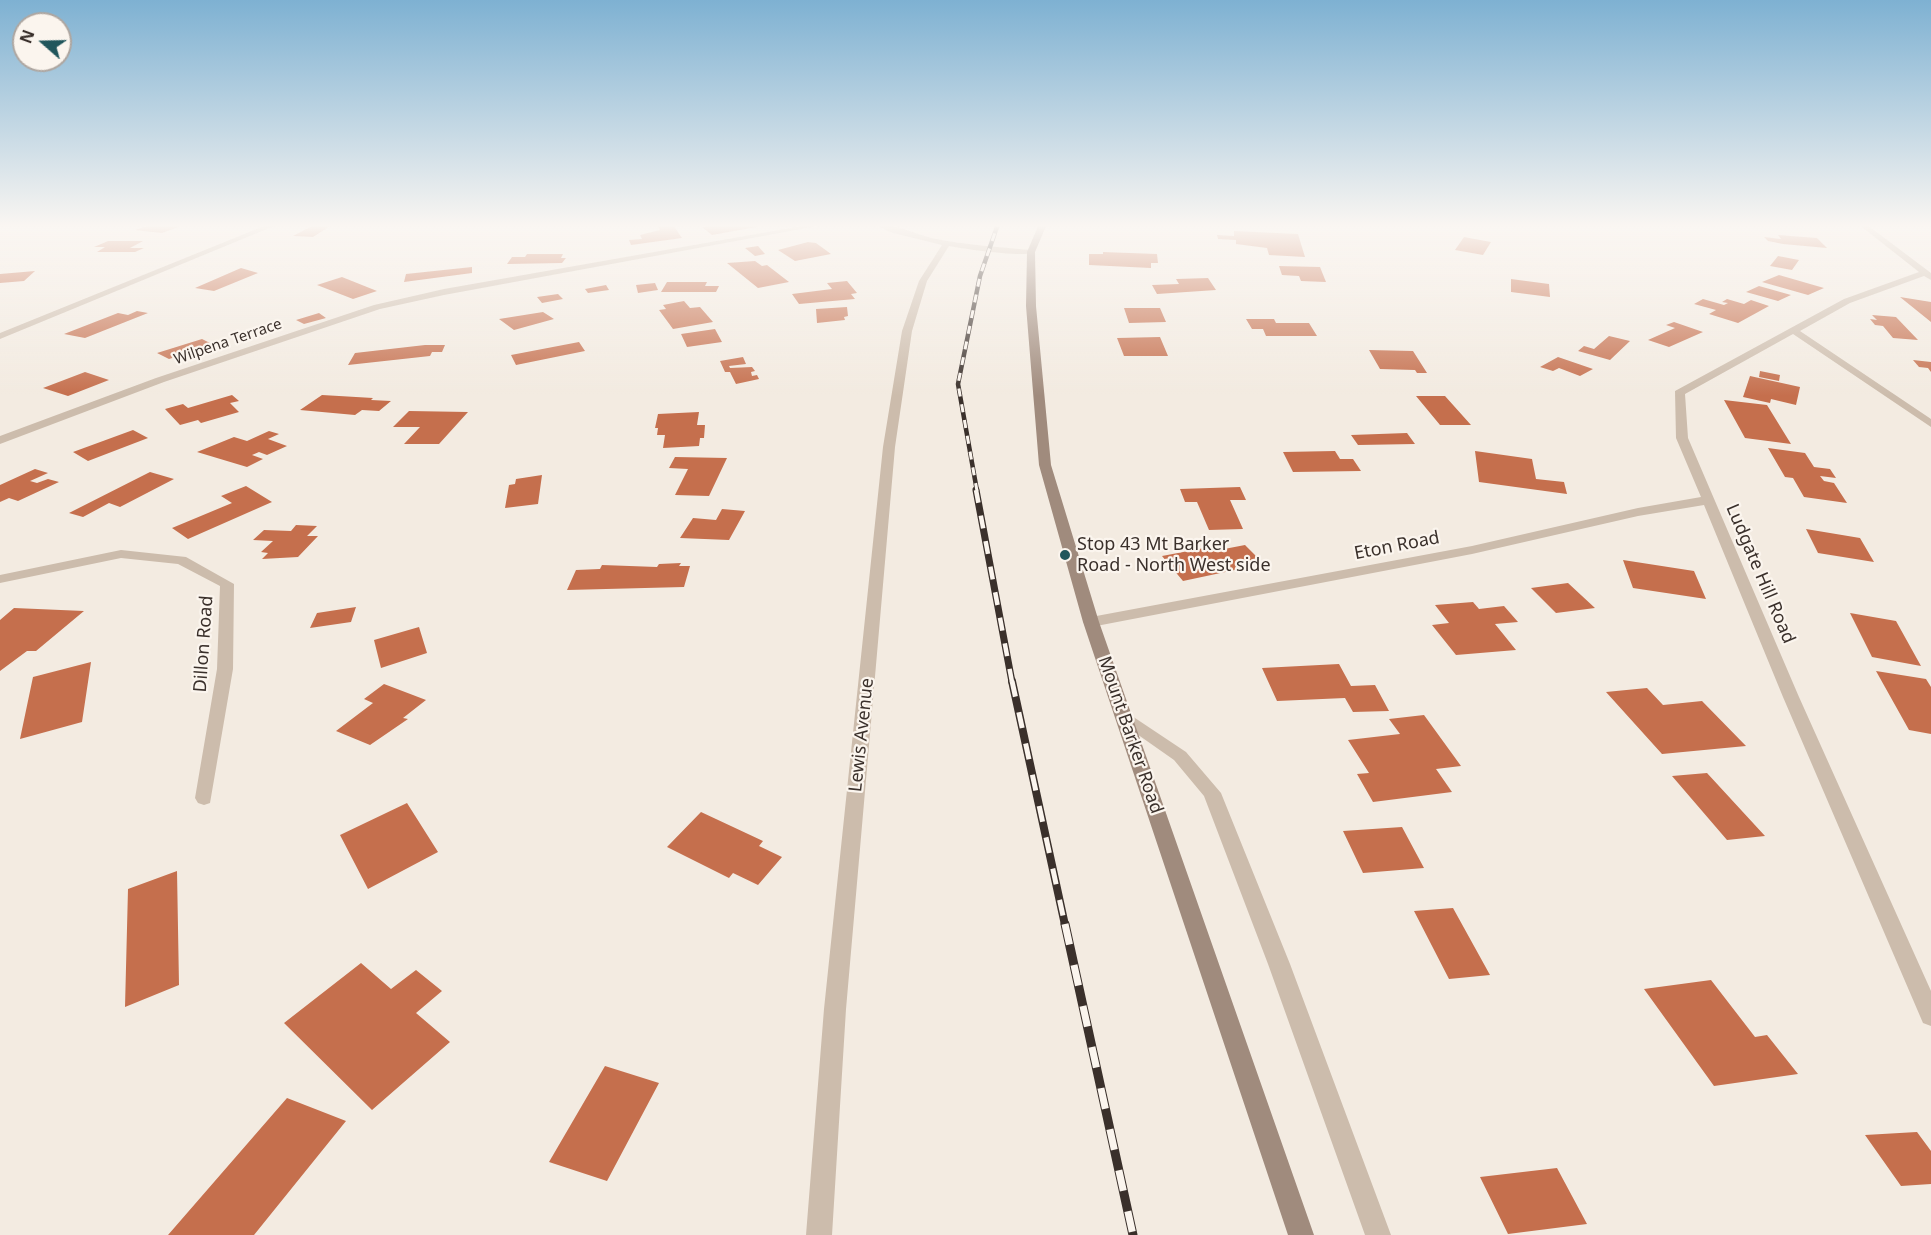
<!DOCTYPE html>
<html>
<head>
<meta charset="utf-8">
<style>
  body { margin:0 }
  #map { position:relative; width:1931px; height:1235px; overflow:hidden; background:#f3ebe1; font-family:"Noto Sans",sans-serif }
  canvas { display:block }
  .north { position:absolute; left:12px; top:12px; width:60px; height:60px; box-sizing:border-box; background:#fbf5ee; border:2px solid #aea6a0; border-radius:50%; rotate:290deg; font-size:16px; font-weight:700; line-height:24px; text-align:center; color:#3a302b }
  .north::after { content:''; display:block; margin:auto; width:21px; height:27px; background:#20565c; clip-path:polygon(50% 0,100% 100%,50% 72%,0 100%) }
</style>
</head>
<body>
<div id="map">
<canvas width="1931" height="1235"></canvas>
<div class="north">N</div>
</div>
<script>
const ctx = document.querySelector('canvas').getContext('2d');
ctx.lineJoin = 'round';
function paint(path, color) { ctx.fillStyle = color; ctx.fill(path, 'evenodd'); }
function strokePath(path, color, width, dash) { ctx.strokeStyle = color; ctx.lineWidth = width; ctx.lineCap = dash ? 'butt' : 'round'; ctx.setLineDash(dash || []); ctx.stroke(path); }
function drawText(font, color, halo, rows, align = 'center') {
  ctx.font = font + ' "Noto Sans",sans-serif'; ctx.lineWidth = 4.5; ctx.setLineDash([]); ctx.textBaseline = 'middle'; ctx.strokeStyle = halo; ctx.fillStyle = color; for (const [text, x, y, turn = 0] of rows) {
    ctx.save(); ctx.translate(x, y); ctx.rotate((+turn || 0) * Math.PI / 180); ctx.textAlign = isNaN(turn) ? turn : align; if (halo) ctx.strokeText(text, 0, 0); ctx.fillText(text, 0, 0); ctx.restore();
  }
}
paint(new Path2D(`
  M153,224h33l-24,9 -27,-3z
  M716,224h51v1l-55,10 -10,-8z
  M673,225l9,13 -51,7 -2,-5 13,-1 -2,-4 20,-5 -2,-4z
  M312,226h18l-17,11 -20,-1z
  M1234,231l64,3 7,23 -36,-2 -2,-7 -31,-4v-4l-18,-1 -1,-4 17,1z
  M1778,235l39,3 10,10 -44,-4 -15,-3 -4,-4 17,2z
  M1464,237l27,5 -8,13 -28,-5z
  M108,241h35l-13,7h14l-9,4h-38l8,-5h-11z
  M808,242l8,1 15,11 -36,7 -17,-11z
  M758,246l7,8 -10,2 -10,-8z
  M1103,252l54,2 1,9h-7v5l-62,-3v-11h14z
  M527,254h36l-2,4h5l-4,5 -55,1 5,-7h13z
  M1778,256l21,4 -7,10 -22,-4z
  M755,261l7,5 5,-1 22,17 -31,6 -31,-25z
  M1279,266l41,1 6,15 -25,-1 -2,-5 -17,-1z
  M472,267v6l-68,9 2,-8z
  M241,268l17,5 -44,18 -19,-3z
  M35,271l-11,10 -24,2v-9z
  M1779,275l45,13 -16,7 -46,-13z
  M342,277l35,14 -24,8 -36,-14z
  M1208,278l8,12 -59,4 -5,-9 27,-1 -3,-5z
  M1511,279l38,5 1,13 -39,-5z
  M847,281l10,12 -6,1 4,5 -56,5 -7,-10 40,-5 -5,-6z
  M667,282h40l-2,4h14l-3,6h-55z
  M655,283l3,7 -20,3 -2,-8z
  M606,285l3,5 -21,3 -3,-4z
  M1759,286l32,9 -13,6 -32,-9z
  M558,294l5,5 -21,4 -5,-6z
  M1900,297l31,5v20z
  M1703,299l21,6 4,-2 -6,-1 5,-3 17,5 7,-4 18,6 -31,17 -29,-9 7,-4 -22,-6z
  M684,301l6,7 10,-1 13,15 -40,7 -14,-19 7,-1 -3,-4z
  M847,307l1,9 -4,1 1,3 -28,3 -1,-14z
  M1124,308h36l6,14 -37,1z
  M137,311l11,2 -63,25 -21,-4 54,-21 10,2z
  M543,312l11,7 -40,11 -15,-11z
  M319,313l7,5 -22,6 -8,-4z
  M1872,315l24,2 22,23 -25,-2 -10,-12 -8,-1 -5,-6 7,1z
  M1246,319h28l2,4h33l8,13h-51l-3,-7h-11z
  M1674,322l29,10 -34,15 -21,-7 27,-12 -9,-3z
  M715,329l7,13 -35,5 -6,-13z
  M1609,336l21,5 -20,19 -32,-9 6,-5 10,3z
  M1160,337l8,19h-44l-7,-18z
  M202,339l12,6 -45,14 -12,-6z
  M579,342l6,9 -69,14 -5,-10z
  M425,345h20l-3,7h-10l-2,4 -82,9 7,-12z
  M1369,350l44,1 14,22h-10l-2,-3 -35,-1z
  M743,357l3,7 -17,2 1,2 22,-1 3,4 -4,1 1,4 5,-1 2,4 -23,5 -6,-12h-5l-5,-11z
  M1558,357l35,12 -13,7 -21,-8 -6,3 -13,-4z
  M1913,360l18,2v10l-3,-4 -9,-1z
  M1760,371l20,4 -1,6 -20,-4z
  M85,372l24,8 -41,16 -25,-8z
  M1750,376l50,11 -4,18 -25,-6 -1,4 -27,-6z
  M232,395l7,6 -9,2 9,9 -38,11 -3,-3 -18,5 -15,-16 18,-5 5,4z
  M322,395l51,3 -2,2 20,1 -12,10 -17,-1 -7,5 -55,-5z
  M1416,396h29l26,29h-31z
  M1724,400l43,5 24,39 -46,-6z
  M409,411l59,1 -29,32h-35l16,-17h-27z
  M699,412l-2,13h8l-1,13h-4l-1,8 -36,2 2,-13h-8l1,-7h-3l3,-14z
  M133,430l15,8 -60,23 -15,-9z
  M269,431l10,3 -11,5 19,7 -20,9 -8,-3 -7,3 11,4 -16,8 -50,-15 37,-15 13,4z
  M1407,433l8,11 -57,1 -7,-10z
  M1768,448l37,5 9,14 16,2 6,9 -16,-2 4,5 10,2 13,20 -43,-6 -11,-19 -8,-1z
  M1335,451l5,8h13l8,12 -68,1 -10,-20z
  M1475,451l57,8 4,20 28,3 3,12 -88,-12z
  M675,457l52,1 -18,38 -34,-1 13,-26 -19,-1z
  M35,469l13,4 -18,8 7,2 11,-4 11,3 -41,19 -9,-3 -9,4v-17z
  M150,472l24,7 -54,28 -11,-4 -26,14 -14,-4z
  M542,475l-4,29 -33,4 4,-23 6,-1 1,-5z
  M246,486l26,16 -84,37 -16,-11 60,-25 -11,-7z
  M1240,487l6,13h-16l13,29 -34,1 -12,-28h-12l-5,-13z
  M722,509l23,2 -16,29 -49,-2 13,-20 23,2z
  M296,525l21,1 -10,10h11l-20,21 -36,2 6,-6 -7,-1 12,-11 -20,-1 11,-10 27,1z
  M1806,529l54,9 14,24 -56,-9z
  M1245,545l14,14 -19,5 4,4 -61,13 -21,-25 53,-10 4,4z
  M1623,560l71,11 12,28 -73,-11z
  M681,563l-2,3h11l-6,21 -117,3 9,-20 24,-1 2,-4 55,2 2,-3z
  M1568,583l27,25 -39,5 -25,-25z
  M1473,602l6,7 25,-3 14,16 -23,2 21,26 -60,5 -24,-30 17,-2 -14,-18z
  M356,607l-5,15 -41,6 7,-15z
  M14,608l70,3 -48,40h-9l-27,20v-51z
  M1850,613l46,8 25,45 -49,-9z
  M419,627l8,26 -46,15 -7,-28z
  M91,662l-9,60 -62,17 13,-62z
  M1339,664l12,22 24,-1 14,26 -36,1 -8,-14 -68,3 -15,-33z
  M1876,671l50,8 5,8v47l-22,-4z
  M384,684l42,16 -23,18 5,1 -38,26 -34,-14 37,-28 -9,-4z
  M1647,688l16,17 39,-4 44,45 -84,8 -56,-62z
  M1424,715l37,51 -25,3 16,23 -79,10 -16,-28 12,-1 -21,-33 52,-6 -11,-15z
  M1707,773l58,63 -38,4 -55,-64z
  M407,803l31,49 -70,37 -28,-54z
  M701,812l62,29 -4,5 23,11 -24,28 -25,-12 -4,5 -62,-31z
  M1402,827l22,41 -61,5 -20,-42z
  M177,871l2,114 -54,22 3,-118z
  M1453,908l37,67 -41,4 -35,-68z
  M361,963l30,26 25,-19 26,21 -26,22 34,29 -78,68 -88,-87z
  M1711,980l44,57 12,-2 31,39 -84,12 -70,-97z
  M605,1066l54,17 -52,98 -58,-19z
  M287,1098l59,23 -92,114h-86z
  M1917,1132l14,19v33l-30,2 -36,-51z
  M1557,1168l30,56 -79,10 -28,-57z`), '#c56f4d');
paint(new Path2D(`
  M1123,710l63,42 35,41 69,171 101,271h-26l-97,-271 -64,-168 -30,-36 -57,-40 -2,-4 2,-4z`), '#ccbcac');
paint(new Path2D(`
  M269,224h10l-279,115v-6z
  M813,224h15l-384,71 -64,14 -216,73 -164,62v-8l156,-58 218,-73 70,-16z
  M873,224c18,-2 41,10 59,14 33,7 66,9 99,12l4,2c-10,6 -71,-3 -86,-6l-22,35 -15,50 -17,116 -49,562 -14,226h-26l18,-226 59,-562 19,-116 17,-50 23,-36 -49,-12z
  M1858,224h8l65,49v7l-7,-4 -74,27 -50,28 131,88v8l-138,-93 -108,60 3,44 111,259 132,294v35l-8,-3 -3,-7 -137,-319 -79,-192 -66,11 -166,38 -381,73 -8,-5 8,-5 381,-71 166,-38 63,-11 -25,-59 -1,-47 169,-92 75,-27z
  M121,550l65,7 48,27 -1,85 -23,134 -6,2 -6,-2 -3,-5 22,-129 3,-83 -42,-22 -57,-6 -121,25v-8z`), '#ccbcac');
paint(new Path2D(`
  M1039,224h8l-12,28 1,54 15,159 48,157 215,613h-26l-205,-613 -44,-157 -13,-159 1,-54z`), '#a08b7d');
const railFar3 = new Path2D(`
  M977,491l-19,-107 22,-108 18,-52`);
const railFar2 = new Path2D(`
  M976,490l36,192`);
const railFar1 = new Path2D(`
  M1012,681l53,244`);
const rail = new Path2D(`
  M1065,924l68,311`);
strokePath(railFar3, '#3a302b', 4.5);
strokePath(railFar2, '#3a302b', 7);
strokePath(railFar1, '#3a302b', 8);
strokePath(rail, '#3a302b', 9);
strokePath(railFar3, '#fbf5ee', 3, [8]);
strokePath(railFar2, '#fbf5ee', 4.5, [13]);
strokePath(railFar1, '#fbf5ee', 5, [16]);
strokePath(rail, '#fbf5ee', 7, [21]);
const sky = ctx.createLinearGradient(0, 0, 0, 396);
sky.addColorStop(0, '#7eb1d2');
sky.addColorStop(0.57, '#faf6f2');
sky.addColorStop(1, '#faf6f200');
ctx.fillStyle = sky;
ctx.fillRect(0, 0, 1931, 396);
for (const [x, y, r, color] of [
  [1065,555,6,"#20565c"]
]) { const dot = new Path2D(); dot.arc(x, y, r, 0, 2 * Math.PI); ctx.fillStyle = color; ctx.fill(dot); strokePath(dot, '#fbf5ee', 2); }
drawText('15px', '#3a302b', '#fbf5ee', [
  ["Wilpena Terrace",228,342,-19]
]);
drawText('18px', '#3a302b', '#fbf5ee', [
  ["Stop 43 Mt Barker",1077,545],
  ["Road - North West side",1077,566]
], 'left');
drawText('18px', '#3a302b', '#fbf5ee', [
  ["Eton Road",1397,546,-11],
  ["Ludgate Hill Road",1760,574,67],
  ["Dillon Road",204,644,-86],
  ["Lewis Avenue",862,735,-84],
  ["Mount Barker Road",1130,735,71]
]);
</script>
</body>
</html>
